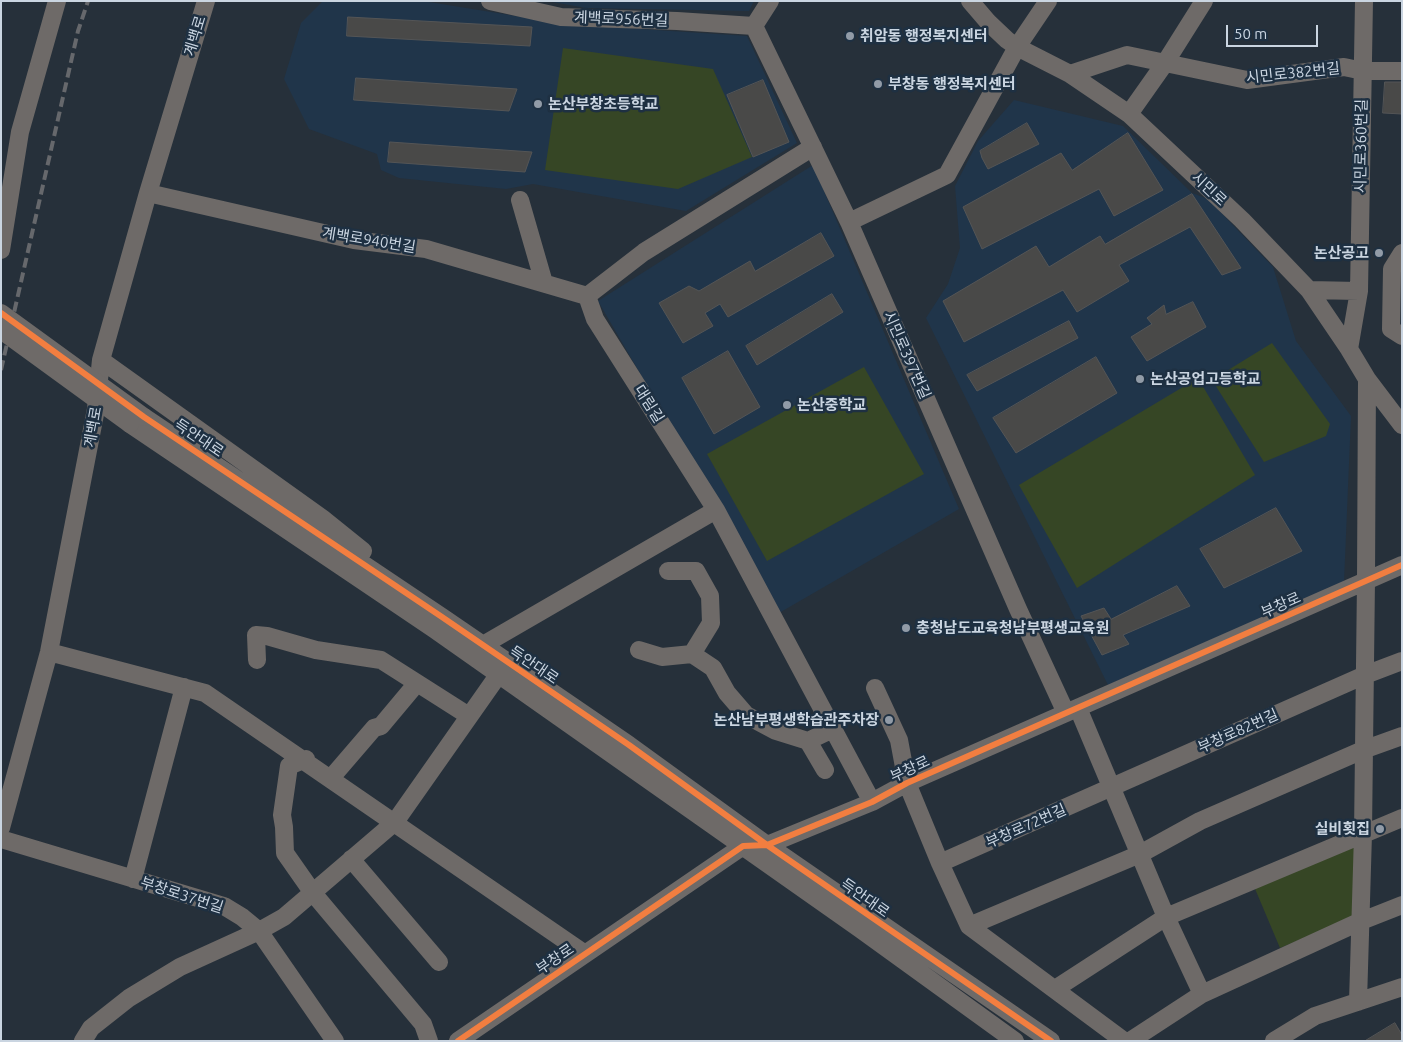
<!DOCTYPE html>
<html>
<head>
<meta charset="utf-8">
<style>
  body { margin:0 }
  #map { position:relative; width:1403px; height:1042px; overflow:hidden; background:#26303a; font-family:Ubuntu,sans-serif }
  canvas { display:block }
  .frame { position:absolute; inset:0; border:2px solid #cad5e1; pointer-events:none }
  .scale { position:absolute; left:1226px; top:25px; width:92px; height:22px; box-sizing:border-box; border:2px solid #cad5e1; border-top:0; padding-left:6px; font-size:15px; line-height:18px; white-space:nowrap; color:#cad5e1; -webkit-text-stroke:4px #1e3042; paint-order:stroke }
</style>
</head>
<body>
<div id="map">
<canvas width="1403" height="1042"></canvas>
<div class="frame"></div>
<div class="scale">50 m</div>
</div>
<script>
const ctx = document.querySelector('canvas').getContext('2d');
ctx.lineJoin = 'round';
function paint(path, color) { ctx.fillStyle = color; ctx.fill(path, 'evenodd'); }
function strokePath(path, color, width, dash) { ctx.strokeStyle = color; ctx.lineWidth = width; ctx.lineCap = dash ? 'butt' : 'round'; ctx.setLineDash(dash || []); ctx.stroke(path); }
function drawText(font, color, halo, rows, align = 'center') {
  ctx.font = font + ' Ubuntu,"Noto Sans KR",sans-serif'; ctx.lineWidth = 5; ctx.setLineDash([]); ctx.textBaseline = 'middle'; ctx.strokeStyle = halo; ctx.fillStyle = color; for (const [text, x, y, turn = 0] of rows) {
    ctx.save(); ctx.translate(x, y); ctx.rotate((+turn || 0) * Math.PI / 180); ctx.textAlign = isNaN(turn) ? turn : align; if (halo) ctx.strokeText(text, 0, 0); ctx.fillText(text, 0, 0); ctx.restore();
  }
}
paint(new Path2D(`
  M323,1h100l142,23 182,12 50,107 -111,68 -153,-27 -27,5 -107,-11 -18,-8 -4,-16 -68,-25 -25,-50 17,-56z
  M547,1h207l-5,10 -163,-3z
  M1014,100l109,26 69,67 16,6 65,68 23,74 55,75 -7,166 -236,103 -182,-367 22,-34 12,-36 -5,-62 23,-45z
  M813,165l146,344 -180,104 -181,-312z`), '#20354a');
paint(new Path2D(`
  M563,48l150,21 39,88 -74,32 -133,-19z
  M1272,343l58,81 -4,12 -62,26 -52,-82z
  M864,367l60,107 -157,87 -60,-107z
  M1198,378l57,97 -178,113 -58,-103z
  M1355,842v75l-75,31 -27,-64z`), '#364625');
const building = new Path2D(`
  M348,17l184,10 -2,19 -183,-10z
  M356,78l161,11 -8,22 -155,-11z
  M763,80l26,62 -36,15 -26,-62z
  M1385,82h17v32l-19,-1z
  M1027,123l12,21 -51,25 -6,-11 -2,-7z
  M1128,133l35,57 -49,26 -15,-27 -117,60 -19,-42 98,-54 11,17z
  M390,142l142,10 -7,20 -137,-10z
  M1192,194l49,74 -19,7 -32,-48 -71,38 10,16 -52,31 -14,-22 -99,52 -21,-41 93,-55 13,21 51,-31 5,8z
  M821,233l13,23 -106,61 -8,-13 -15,9 8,13 -30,17 -24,-40 30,-17 10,5 51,-30 5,10z
  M832,294l11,18 -86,53 -11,-19z
  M1193,302l13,25 -59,34 -16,-24 21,-13 -5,-6 17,-13 2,9z
  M1069,321l9,17 -101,53 -10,-16z
  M728,351l32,56 -46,27 -32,-56z
  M1096,357l21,36 -101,60 -23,-35z
  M1276,508l26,43 -78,37 -24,-39z
  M1177,586l13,20 -67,29 6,9 -27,11 -21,-39 23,-8 7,11z
  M1395,1023l7,12v6h-37z`);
paint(building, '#494948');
strokePath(building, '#545556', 1);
strokePath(new Path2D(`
  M490,1l71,16 116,4 77,5
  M970,1l18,21 19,18 10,7 53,27 59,40 113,106 67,70 40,59 18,30 35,46
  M754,26l95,196 169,387 48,104
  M754,26l16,-25
  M1070,74l57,-19 120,25 97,-13 19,4h39
  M1129,114l36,-51 39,-62
  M813,147l-169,105 -57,44 8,23 121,191 156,292
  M148,193l206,47 72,9 161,47
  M520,200l24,83
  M849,222l98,-47 70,-128 31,-46
  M1,250l19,-118 37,-131
  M1402,253l-10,16 -1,60 11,7
  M1309,290l50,1
  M1349,349l10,-58 5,-290
  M101,360l221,158 41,33
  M144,417l298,200 187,128 138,100 284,196
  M130,424l304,205 426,300 155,112
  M668,571h28l14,25 1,27 -19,31 21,14 14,25 19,22 30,16 32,10 25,-12
  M483,645l233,-135
  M639,650l23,7 30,-3
  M49,652l156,41 380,261
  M257,660l-1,-25 11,1 49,14 65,10 88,56
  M875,688l24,52 8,43 33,80 29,63 155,115
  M1078,708l88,209 36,77
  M808,741l17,29
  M306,759l-17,7 -7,49 2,12 1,26 28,40 110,131 6,17
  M331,778l43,-50 7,-2 36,-43
  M1,828l48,-176 47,-243 5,-49 47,-167 58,-192
  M1,839l223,67 18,11 17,14 76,110
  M351,859l88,103
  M940,863l425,-188 37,-14
  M133,879l51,-192
  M969,926l171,-72 60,-33 163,-71 39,-14
  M1055,989l111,-72 236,-99
  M1358,1002l5,-168 3,-254 1,-201
  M83,1041l8,-13 38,-30 51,-31 79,-36 25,-14 111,-95 104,-148
  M458,1041l285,-195 24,-1 105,-43 35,-19 495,-218
  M1130,1041l72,-47 157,-72 43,-17
  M1274,1041l41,-25 87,-29`), '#6e6a68', 18);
strokePath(new Path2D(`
  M1,370l77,-339 10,-30`), '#66686c', 4, [10, 5]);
strokePath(new Path2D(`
  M1,313l143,104
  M1,330l129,94`), '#6e6a68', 18);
strokePath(new Path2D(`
  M1,313l143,104 298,200 187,128 138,100 284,196
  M458,1041l285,-195 24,-1 105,-43 35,-19 495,-218`), '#f27e40', 6);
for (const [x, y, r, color] of [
  [850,36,5,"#919ba7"],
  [878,84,5,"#919ba7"],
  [538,104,5,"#919ba7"],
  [1379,253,5,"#919ba7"],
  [1140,379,5,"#919ba7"],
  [787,405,5,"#919ba7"],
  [906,628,5,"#919ba7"],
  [889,720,5,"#919ba7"],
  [1380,829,5,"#919ba7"]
]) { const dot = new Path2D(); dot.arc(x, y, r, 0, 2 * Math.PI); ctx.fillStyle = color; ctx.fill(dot); strokePath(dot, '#1e3042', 2); }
drawText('15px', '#cad5e1', '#1e3042', [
  ["계백로956번길",621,19,2],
  ["계백로",195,36,-73],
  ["시민로382번길",1293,73,-6],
  ["시민로360번길",1361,146,-89],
  ["시민로",1209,189,43],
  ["계백로940번길",369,240,9],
  ["시민로397번길",907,355,66],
  ["대림길",649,404,58],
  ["계백로",93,427,-80],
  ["득안대로",199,438,34],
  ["부창로",1281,605,-24],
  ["득안대로",534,665,34],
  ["부창로82번길",1238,731,-24],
  ["부창로",910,769,-25],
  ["부창로72번길",1026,826,-24],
  ["부창로37번길",182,895,18],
  ["득안대로",865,898,35],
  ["부창로",555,959,-34]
]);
drawText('bold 15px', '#cad5e1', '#1e3042', [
  ["취암동 행정복지센터",860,36],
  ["부창동 행정복지센터",888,84],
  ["논산부창초등학교",548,104],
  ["논산공고",1369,253,"right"],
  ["논산공업고등학교",1150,379],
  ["논산중학교",797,405],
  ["충청남도교육청남부평생교육원",916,628],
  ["논산남부평생학습관주차장",879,720,"right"],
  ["실비횟집",1370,829,"right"]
], 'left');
</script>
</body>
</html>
